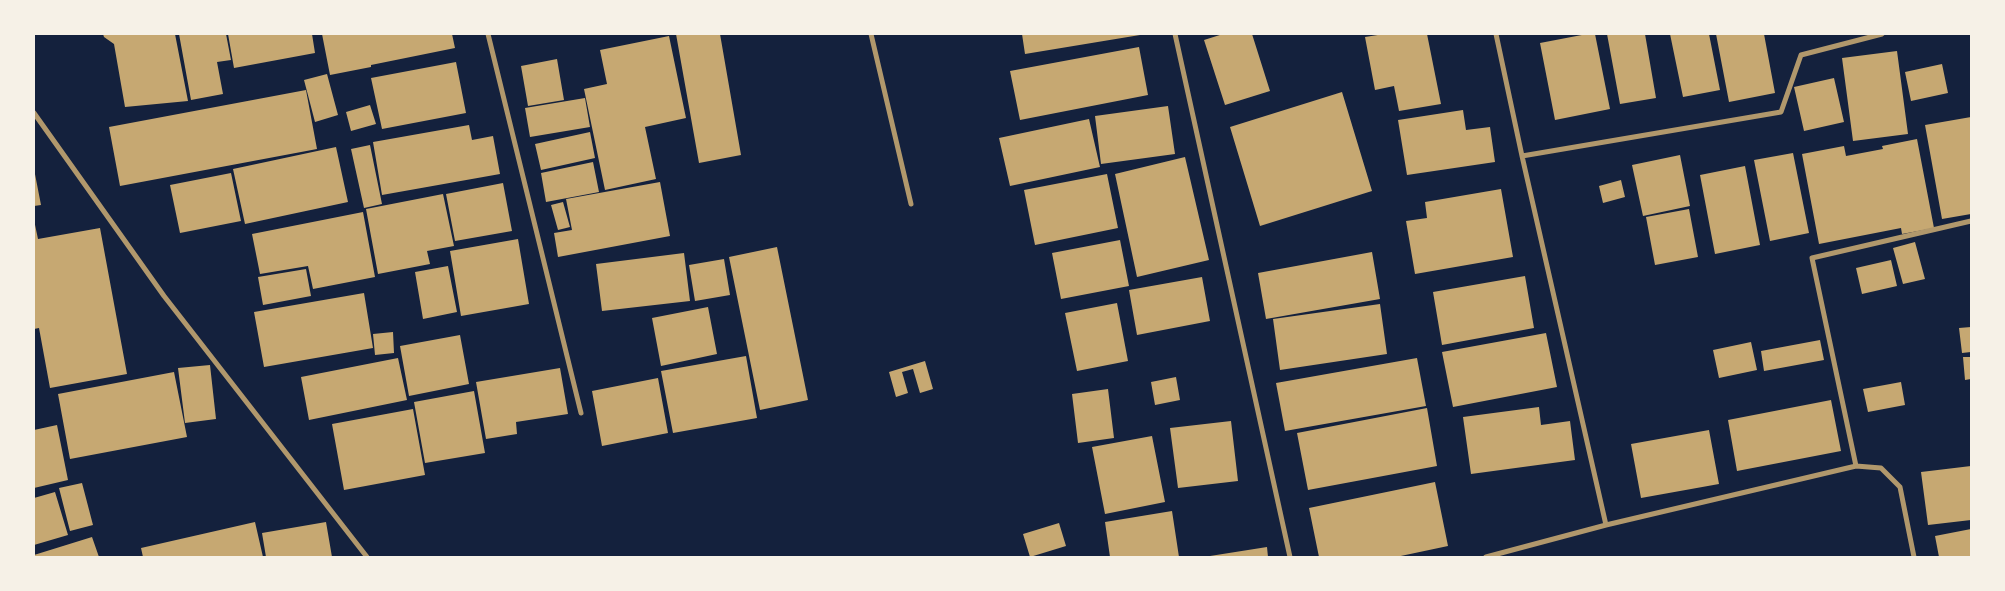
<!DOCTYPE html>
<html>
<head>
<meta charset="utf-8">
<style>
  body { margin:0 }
  #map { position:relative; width:2005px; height:591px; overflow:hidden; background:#14213d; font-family:"Open Sans",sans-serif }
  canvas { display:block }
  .frame { position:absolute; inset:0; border:35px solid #f6f1e7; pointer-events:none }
</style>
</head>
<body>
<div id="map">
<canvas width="2005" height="591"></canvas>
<div class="frame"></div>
</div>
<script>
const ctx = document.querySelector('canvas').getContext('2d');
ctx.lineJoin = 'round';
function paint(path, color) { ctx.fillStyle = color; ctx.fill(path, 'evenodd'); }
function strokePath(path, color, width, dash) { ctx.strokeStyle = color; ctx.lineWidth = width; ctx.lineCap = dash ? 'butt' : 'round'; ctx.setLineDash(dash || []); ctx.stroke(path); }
paint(new Path2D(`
  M103,34h72l13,67 -63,6 -11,-63 -10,-7z
  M179,34h47l5,26 -14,2 6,32 -32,6z
  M228,34h84l3,19 -81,15z
  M322,34h130l3,14 -84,17v2l-41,8z
  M676,34h44l21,121 -42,8z
  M1022,34h118v1l-115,19z
  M1223,34h29l18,57 -45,14 -21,-65z
  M1384,34h43l14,70 -42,7 -5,-25 -19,4 -10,-53z
  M1587,34h8l15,75 -55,11 -15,-77z
  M1607,34h38l11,64 -36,6z
  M1670,34h39l11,56 -37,7z
  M1716,34h48l11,59 -46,9z
  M669,36l17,82 -41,9 11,52 -51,11 -21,-101 23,-5 -7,-34z
  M1139,47l9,48 -128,25 -10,-49z
  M1897,51l11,83 -55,7 -11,-83z
  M557,59l7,41 -36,6 -7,-40z
  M456,62l10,51 -84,16 -11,-51z
  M1942,64l6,29 -37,8 -6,-29z
  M327,74l11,41 -23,7 -11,-42z
  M1834,78l10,44 -40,9 -10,-44z
  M306,90l11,59 -197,37 -11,-59z
  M1342,92l30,99 -112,35 -30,-99z
  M585,98l5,29 -60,10 -5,-29z
  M370,105l6,19 -25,7 -5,-19z
  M1168,106l7,48 -74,10 -6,-48z
  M1463,110l3,20 24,-3 5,35 -88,13 -9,-55z
  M1971,117v97l-29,5 -17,-94z
  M1089,119l11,48 -90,19 -11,-48z
  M469,125l3,15 21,-4 7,38 -118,21 -9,-53z
  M590,132l5,26 -54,12 -6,-26z
  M1917,139l17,89 -32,6 -1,-6 -82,16 -17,-90 42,-8 2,10 37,-7 -1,-3z
  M370,145l12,59 -18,4 -13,-59z
  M336,147l12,55 -103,22 -12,-55z
  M1793,153l16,80 -39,8 -16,-81z
  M1680,155l10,51 -47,10 -11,-51z
  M1185,157l24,103 -72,17 -22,-103z
  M593,162l6,30 -53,10 -5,-29z
  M1745,166l15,79 -45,9 -15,-79z
  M34,169l7,36 -7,1z
  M231,173l10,48 -61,12 -10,-48z
  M1107,174l11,54 -83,17 -11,-55z
  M1621,180l4,17 -22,6 -4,-17z
  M660,182l10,54 -112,21 -4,-24 18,-3 -6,-31z
  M503,183l9,48 -57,10 -9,-47z
  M1501,189l12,68 -98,17 -9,-53 21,-3 -2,-16z
  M443,194l11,52 -27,5 3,13 -52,10 -12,-65z
  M563,202l7,25 -12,3 -7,-25z
  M1689,209l9,48 -43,8 -9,-48z
  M363,212l12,65 -62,12 -5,-23 -48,8 -8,-40z
  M34,220l4,19 62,-11 27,146 -77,14 -11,-60 -5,1z
  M518,239l11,65 -68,12 -11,-65z
  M1120,240l9,46 -68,13 -9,-46z
  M1915,242l10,37 -22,5 -10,-36z
  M777,247l31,153 -48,10 -31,-153z
  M1372,252l8,47 -114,20 -8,-46z
  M684,253l6,48 -88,10 -6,-47z
  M724,259l6,36 -35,6 -6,-36z
  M1891,260l6,26 -35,8 -6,-26z
  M448,266l9,46 -34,7 -8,-47z
  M306,269l5,27 -48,9 -5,-28z
  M1525,276l9,52 -92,17 -9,-53z
  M1202,277l8,44 -73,14 -8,-45z
  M364,293l9,55 -109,19 -10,-55z
  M1117,303l11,58 -51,10 -12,-58z
  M1380,304l7,50 -107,16 -7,-51z
  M708,307l9,47 -56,12 -9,-48z
  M1971,327v25l-9,1 -3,-25z
  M393,332l1,21 -19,2 -2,-21z
  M1546,333l11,54 -104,20 -11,-55z
  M460,335l9,49 -60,12 -9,-50z
  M1820,340l4,20 -60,11 -3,-20z
  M1751,342l6,28 -38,8 -6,-28z
  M746,356l11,62 -84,15 -12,-62z
  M1963,357h8v22l-6,1z
  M398,358l9,42 -98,20 -8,-43z
  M1417,358l9,48 -141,25 -9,-48z
  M925,361l8,28 -13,4 -7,-24 -11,3 6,21 -12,4 -7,-25z
  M210,365l6,54 -31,4 -7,-55z
  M560,368l8,46 -52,8 1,12 -31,5 -10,-57z
  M174,372l13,65 -117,22 -12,-65z
  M1176,377l4,23 -25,5 -4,-23z
  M658,378l10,55 -66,13 -10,-55z
  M1901,382l4,23 -37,7 -5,-23z
  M1108,389l6,49 -36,5 -6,-49z
  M474,391l11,62 -60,10 -11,-61z
  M1831,400l10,51 -104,20 -9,-51z
  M1539,407l2,18 29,-4 5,39 -104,14 -8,-57z
  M1427,408l10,58 -129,24 -11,-57z
  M413,409l12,66 -81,15 -12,-66z
  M1231,421l7,60 -60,7 -8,-60z
  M57,425l11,55 -34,8v-58z
  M1709,430l10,54 -78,14 -10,-54z
  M1152,436l13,66 -60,12 -13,-67z
  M1971,466v54l-43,5 -7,-53z
  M1435,482l13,64 -52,11h-77l-10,-49z
  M82,483l11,42 -23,6 -11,-43z
  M55,492l13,43 -34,10v-47z
  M1172,511l7,46h-69l-5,-35z
  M255,522l8,35h-120l-2,-9z
  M326,522l6,35h-66l-4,-24z
  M1059,523l7,23 -36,11 -7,-23z
  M1971,529v28h-32l-4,-21z
  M92,537l7,20h-65v-2z
  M1267,547l1,10h-58v-1z`), '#c6a872');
strokePath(new Path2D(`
  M488,34l93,379
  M871,34l40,170
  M1175,34l115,523
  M1496,34l26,122 84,369
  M34,113l130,183 203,261
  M1522,156l259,-44 20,-57 81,-21
  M1856,466l-44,-208 159,-37
  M1486,557l120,-32 250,-59 25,2 19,19 14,70`), '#b1986c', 5);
</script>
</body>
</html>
